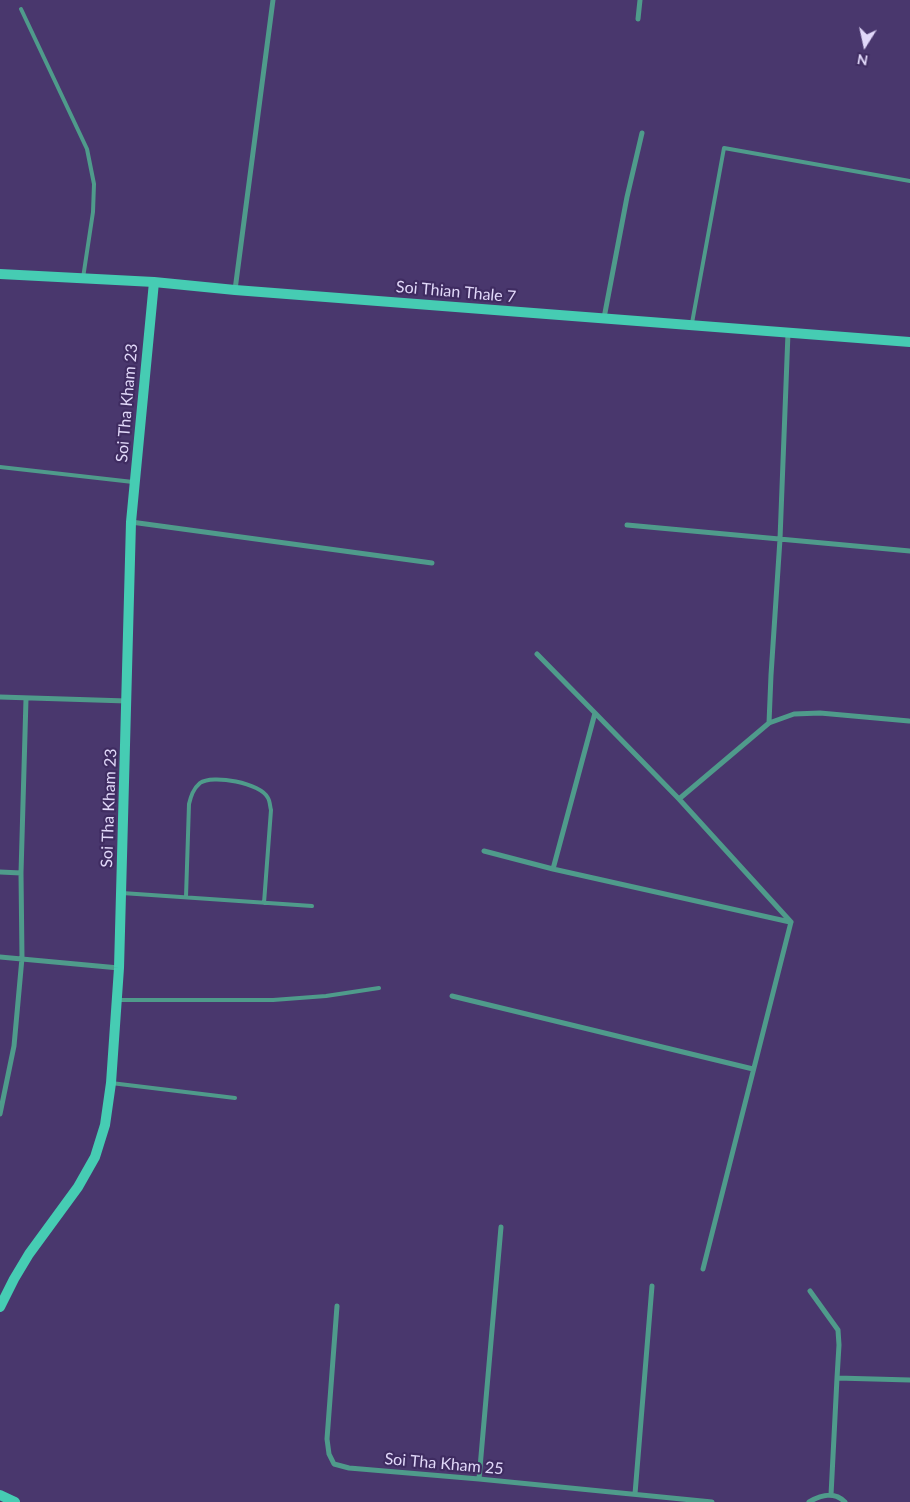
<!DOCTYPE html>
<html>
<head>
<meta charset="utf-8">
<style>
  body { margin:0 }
  #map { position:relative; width:910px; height:1502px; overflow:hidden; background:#49376d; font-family:Lato,sans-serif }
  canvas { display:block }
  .north { position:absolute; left:840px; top:20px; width:50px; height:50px; -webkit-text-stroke:4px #3f2c61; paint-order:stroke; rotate:190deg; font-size:14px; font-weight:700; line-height:20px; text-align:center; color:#e1d8f9 }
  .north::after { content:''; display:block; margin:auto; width:18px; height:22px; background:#e1d8f9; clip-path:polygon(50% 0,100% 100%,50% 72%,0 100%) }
</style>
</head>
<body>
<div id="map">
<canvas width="910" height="1502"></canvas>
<div class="north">N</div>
</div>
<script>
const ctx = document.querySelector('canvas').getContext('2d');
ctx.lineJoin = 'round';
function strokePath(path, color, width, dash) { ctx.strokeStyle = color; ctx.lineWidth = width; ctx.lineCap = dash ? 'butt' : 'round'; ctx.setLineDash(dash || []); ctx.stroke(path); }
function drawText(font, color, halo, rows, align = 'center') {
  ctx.font = font + ' Lato,sans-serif'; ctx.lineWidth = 4.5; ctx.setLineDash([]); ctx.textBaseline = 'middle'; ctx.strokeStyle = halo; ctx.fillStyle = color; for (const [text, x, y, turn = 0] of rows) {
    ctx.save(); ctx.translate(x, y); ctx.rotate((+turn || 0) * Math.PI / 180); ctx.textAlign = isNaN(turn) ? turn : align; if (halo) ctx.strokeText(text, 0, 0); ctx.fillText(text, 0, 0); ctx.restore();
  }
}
strokePath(new Path2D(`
  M21,9l66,140 7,35 -1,28 -10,66
  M692,323l32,-175 186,33
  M0,467l133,15
  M122,893l190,13
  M186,897l3,-93c2,-8 4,-15 11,-21 12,-9 61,0 68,15 2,3 2,9 3,12l-7,93
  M117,1000h156l53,-4 53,-8
  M111,1083l124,15`), '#4f9b8b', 4);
strokePath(new Path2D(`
  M638,19l2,-19
  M235,290l38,-290
  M604,318l23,-121 15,-64
  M131,522l301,41
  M627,525l283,26
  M537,654l58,59
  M0,697l127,4
  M769,723l2,-48 9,-136 8,-206
  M679,799l90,-76 25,-9 26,-1 89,8
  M484,851l69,18 237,53
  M553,869l42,-156 84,86 112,123
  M0,872l21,1
  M0,957l119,11
  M452,996l301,73
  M0,1114l14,-68 8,-88 -1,-85 5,-174
  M703,1269l88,-347
  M810,1291l28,39 1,15 -2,33
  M337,1306l-10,133 2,15 5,10 15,4 130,11 233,23
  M479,1479l22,-252
  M635,1494l17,-208
  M831,1495l6,-117 73,2
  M809,1502c12,-7 25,-11 36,0`), '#4f9b8b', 5);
strokePath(new Path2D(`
  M0,274l154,8 81,8 675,52
  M0,1307l14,-28 15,-25 49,-67 17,-30 10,-32 6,-42 8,-115 12,-446 23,-240
  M0,1495l15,7`), '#46ccb3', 10);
drawText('16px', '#e1d8f9', '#3f2c61', [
  ["Soi Thian Thale 7",456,292,5],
  ["Soi Tha Kham 23",127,403,-85],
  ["Soi Tha Kham 23",109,808,-88],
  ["Soi Tha Kham 25",444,1464,5]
]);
</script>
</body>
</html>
